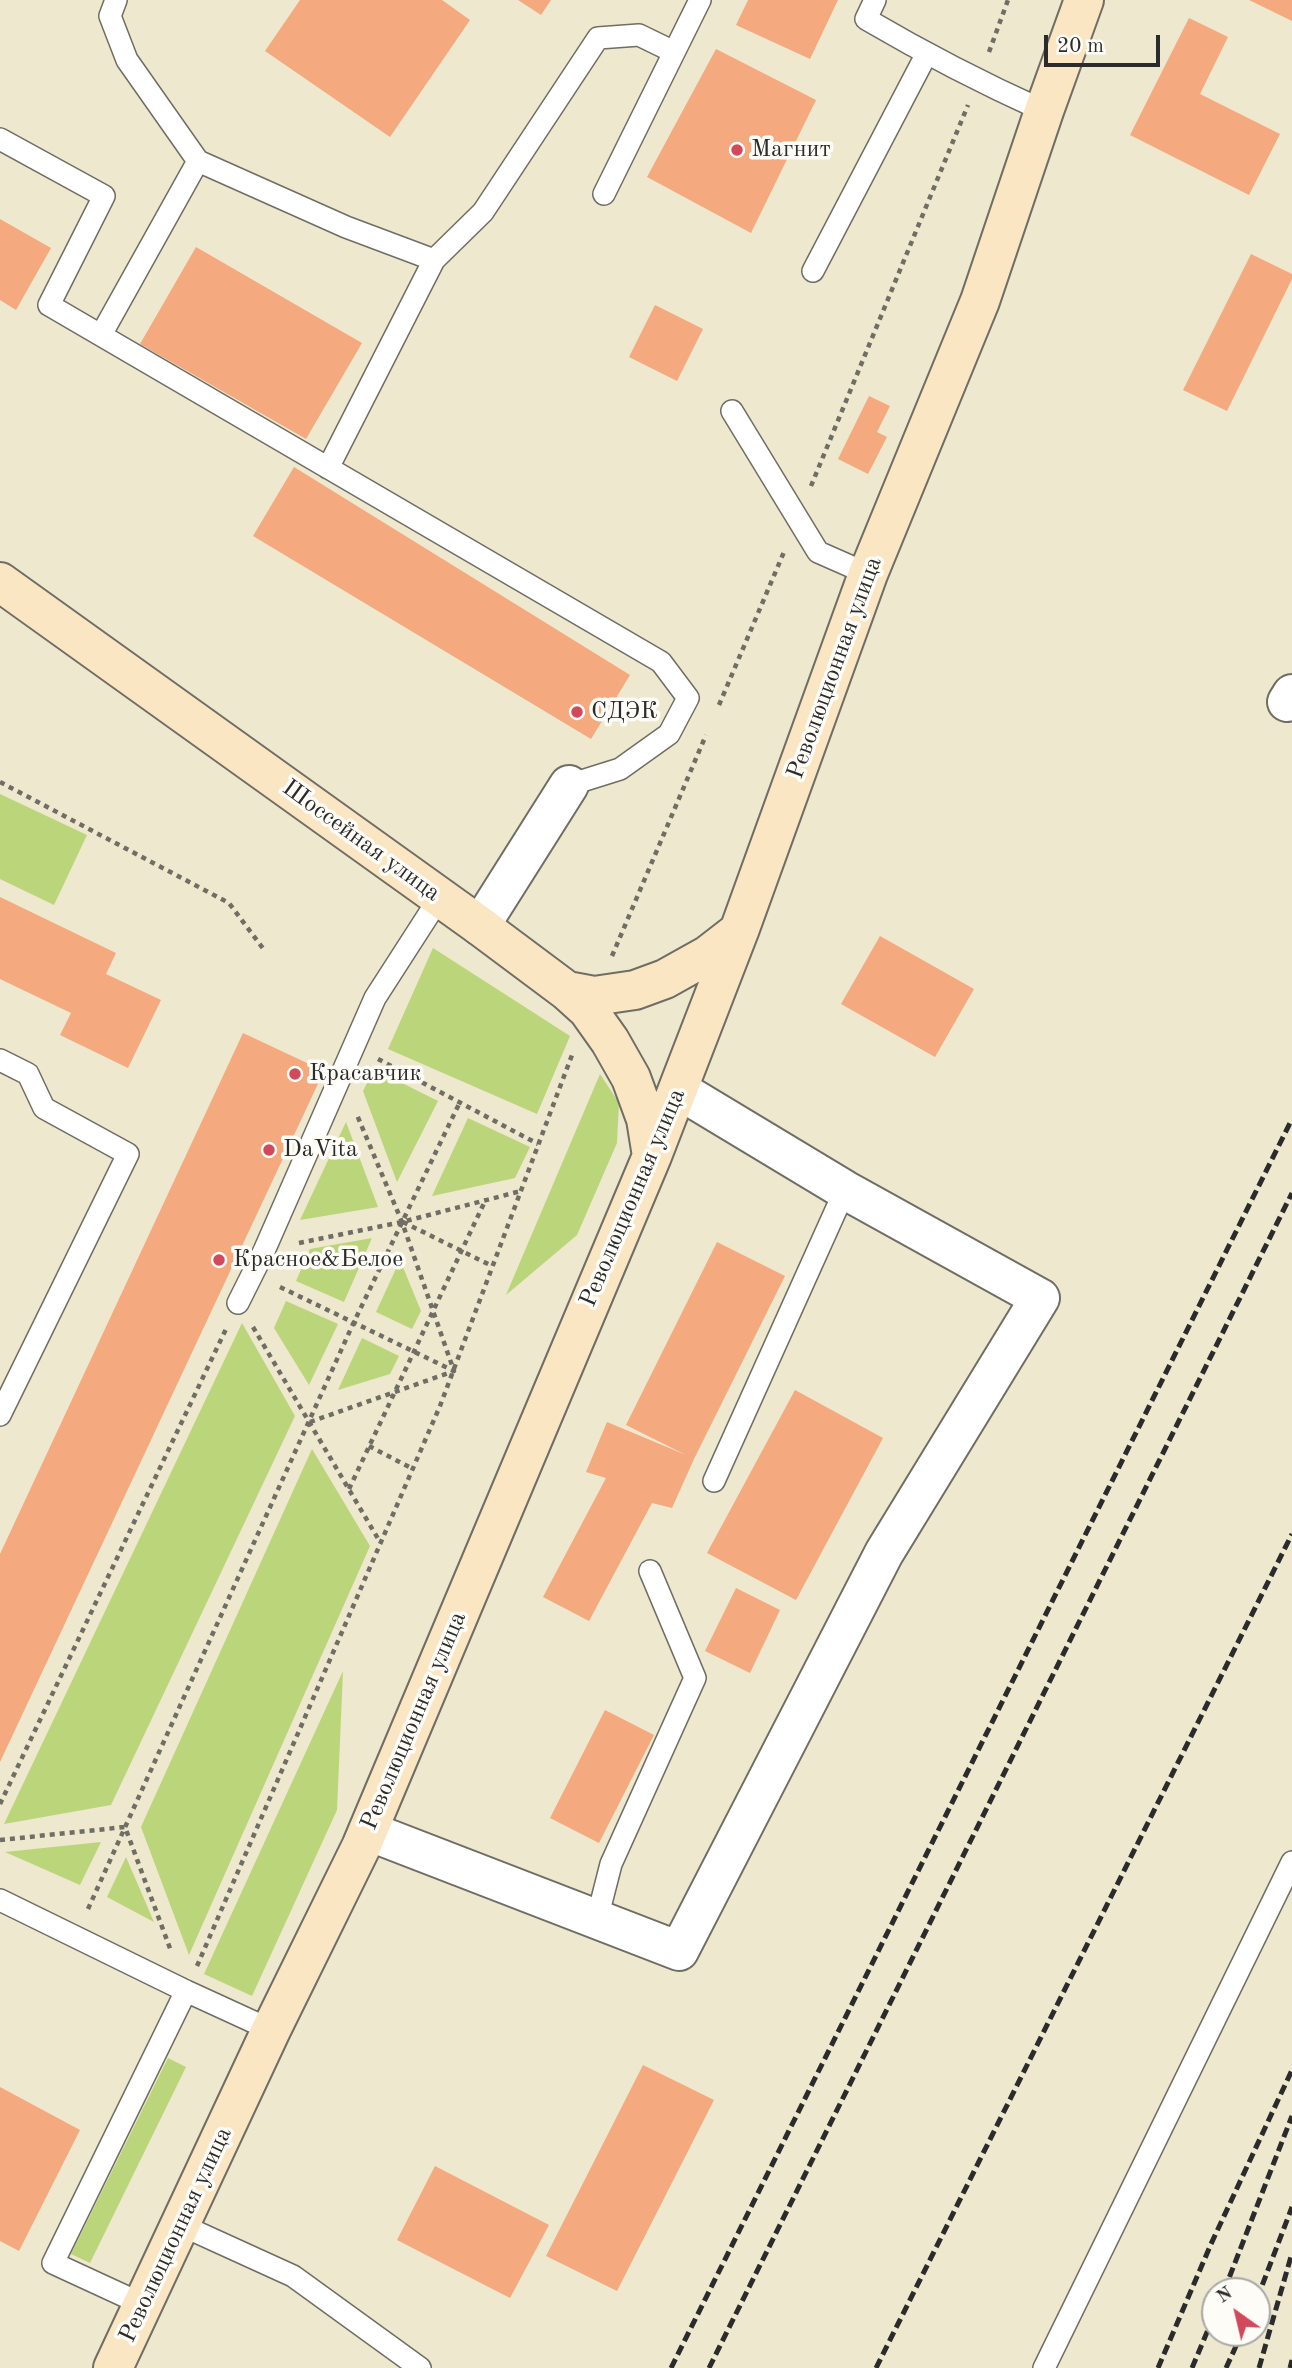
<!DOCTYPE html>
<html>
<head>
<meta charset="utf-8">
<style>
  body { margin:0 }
  #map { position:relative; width:1292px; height:2368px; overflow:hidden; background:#ede8ce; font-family:"Old Standard TT",serif }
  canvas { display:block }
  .north { position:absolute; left:1201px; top:2277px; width:70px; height:70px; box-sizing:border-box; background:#fdfcf7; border:2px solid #a9a8a5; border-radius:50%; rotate:326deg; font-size:19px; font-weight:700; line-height:28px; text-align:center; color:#2b2b2b }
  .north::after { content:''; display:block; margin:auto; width:24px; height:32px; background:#d1495b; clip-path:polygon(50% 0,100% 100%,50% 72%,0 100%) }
  .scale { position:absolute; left:1044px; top:35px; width:116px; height:32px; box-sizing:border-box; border:4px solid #2b2b2b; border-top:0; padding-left:9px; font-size:21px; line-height:24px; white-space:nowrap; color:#2b2b2b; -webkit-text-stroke:5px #fdfcf7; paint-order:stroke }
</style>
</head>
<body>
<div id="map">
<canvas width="1292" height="2368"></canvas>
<div class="north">N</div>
<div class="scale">20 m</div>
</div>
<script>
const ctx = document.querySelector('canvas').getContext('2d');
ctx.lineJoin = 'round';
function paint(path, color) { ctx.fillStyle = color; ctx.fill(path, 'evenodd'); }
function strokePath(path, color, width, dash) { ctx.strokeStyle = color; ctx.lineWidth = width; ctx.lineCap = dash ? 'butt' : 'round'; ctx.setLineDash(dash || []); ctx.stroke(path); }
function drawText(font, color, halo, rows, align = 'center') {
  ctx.font = font + ' "Old Standard TT",serif'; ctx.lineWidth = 7; ctx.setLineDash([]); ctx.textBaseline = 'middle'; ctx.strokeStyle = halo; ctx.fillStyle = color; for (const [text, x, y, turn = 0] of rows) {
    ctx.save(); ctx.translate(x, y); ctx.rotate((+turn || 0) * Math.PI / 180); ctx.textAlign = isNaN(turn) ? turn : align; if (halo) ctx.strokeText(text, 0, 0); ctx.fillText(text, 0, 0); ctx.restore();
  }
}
paint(new Path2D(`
  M0,794l87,41 -33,70 -54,-26z
  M433,948l137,88 -33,78 -149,-65z
  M374,1069l64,32 -41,81 -34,-91z
  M600,1074l19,29 -2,40 -40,92 -71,60z
  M468,1118l62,29 -15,31 -83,18z
  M346,1122l32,85 -78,13z
  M372,1238l-28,64 -48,-21 14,-32z
  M400,1260l21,51 -9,18 -36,-17z
  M286,1301l52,23 -29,61 -35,-57z
  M242,1323l53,93 -184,389 -107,19z
  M362,1338l37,18 -9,18 -52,16z
  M312,1449l58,97 -181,409 -48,-128z
  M343,1671l-6,139 -85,186 -48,-22z
  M101,1842l-21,43 -75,-33z
  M126,1857l28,65 -47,-25z
  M168,2058l18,9 -96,196 -19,-9z`), '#bbd57a');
paint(new Path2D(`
  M300,0h142l28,20 -80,117 -125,-86z
  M518,0h33l-10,15z
  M748,0h90l-28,59 -74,-34z
  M1249,0h43v21z
  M1189,18l39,19 -28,57 80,40 -31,61 -119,-60z
  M716,49l100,51 -65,133 -104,-56z
  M0,219l51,29 -35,62 -16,-10z
  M196,247l166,96 -56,96 -166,-95z
  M1251,254l41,20v5l-65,132 -44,-21z
  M655,305l48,24 -26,52 -48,-24z
  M869,396l21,10 -13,26 10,5 -19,37 -30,-15z
  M294,467l336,208 -39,64 -338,-203z
  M0,897l116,56 -10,21 55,26 -33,68 -68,-33 11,-22 -71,-34z
  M880,936l94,53 -39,68 -94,-53z
  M243,1033l81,38 -324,691v-208z
  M717,1242l68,34 -91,183 -22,49 -20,-5 -63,118 -46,-24 63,-119 -20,-6 21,-50 79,33 -60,-30z
  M795,1390l88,48 -87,162 -89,-47z
  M736,1588l44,22 -30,63 -45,-22z
  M605,1710l49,25 -55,108 -49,-25z
  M643,2065l71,35 -97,191 -71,-35z
  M0,2087l80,43 -61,121 -19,-10z
  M435,2166l114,59 -39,73 -113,-58z`), '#f4a97f');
const service = new Path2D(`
  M116,0l-6,16 17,44 71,101
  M875,0l-9,19c58,34 116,64 178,92
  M0,139l104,57 -55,109 612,357 27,36 -19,36 -49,35 -51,16
  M604,194l96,-194
  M813,271l113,-216
  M101,335l97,-174 148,66 88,33 49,-48 115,-174 41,-3 35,17
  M732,411l86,141 50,22
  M328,468l106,-208
  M0,1060l28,14 16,34 84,46 -128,261
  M238,1303l26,-52 111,-253 65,-101
  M714,1481l131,-291
  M0,1900l186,91
  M597,1919l14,-55 84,-186 -45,-107
  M181,2225l112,51 127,92
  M144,2305l-91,-42 133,-272 85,39
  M1044,2368l248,-506`);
const minor = new Path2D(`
  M1287,702l5,-8
  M480,926l89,-141
  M368,1831l311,120 205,-398 156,-255 -195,-108 -166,-100`);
const secondary = new Path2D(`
  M0,582l480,344 87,65 21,19 22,31 21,37 15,41 6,37
  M567,991l27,5 41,-6 30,-11 43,-24 31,-24
  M113,2368l158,-338 90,-183 291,-691 87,-225 129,-357 112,-273 64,-190 40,-111`);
strokePath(service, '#6f6d64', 24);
strokePath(minor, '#6f6d64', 42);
strokePath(secondary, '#6f6d64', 42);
strokePath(new Path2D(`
  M989,52l19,-52
  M811,486l157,-381
  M719,705l65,-153
  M0,782l229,121 36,48
  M612,956l94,-221
  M378,1059l160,85
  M403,1222l89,44
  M299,1243l103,-21 119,-31
  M280,1287l174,84 -52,-149 -45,-107
  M253,1327l127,215
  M310,1422l144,-51
  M369,1446l44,23
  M349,1489l137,-290
  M0,1804l226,-475
  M0,1840l125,-13 46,124
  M88,1909l265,-585 107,-222
  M197,1966l243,-560 132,-351`), '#6f6d64', 4.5, [5, 5]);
strokePath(service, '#fff', 21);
strokePath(minor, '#fff', 38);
strokePath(secondary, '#fbe6c4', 38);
strokePath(new Path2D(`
  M1224,2291l68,-175
  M1257,2299l35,-92
  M671,2368l621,-1249
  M709,2368l583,-1175
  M876,2368l416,-834
  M1158,2368l53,-124 81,-174
  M1192,2368l23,-55
  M1226,2368l16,-35
  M1259,2368l33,-115
  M1290,2368l2,-8`), '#2b2b2b', 5, [10, 5]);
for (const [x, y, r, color] of [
  [737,150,7,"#d1495b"],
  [577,712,7,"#d1495b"],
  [295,1074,7,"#d1495b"],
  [269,1150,7,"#d1495b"],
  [219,1260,7,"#d1495b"]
]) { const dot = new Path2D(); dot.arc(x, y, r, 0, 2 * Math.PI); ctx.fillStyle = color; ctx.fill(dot); strokePath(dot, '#fdfcf7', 2.5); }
drawText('24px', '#2b2b2b', '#fdfcf7', [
  ["Магнит",751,150],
  ["СДЭК",591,712],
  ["Красавчик",309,1074],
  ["DaVita",283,1150],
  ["Красное&Белое",233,1260]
], 'left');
drawText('24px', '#2b2b2b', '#fdfcf7', [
  ["Революционная улица",835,668,-70],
  ["Шоссейная улица",361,841,36],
  ["Революционная улица",633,1198,-67],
  ["Революционная улица",414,1721,-67],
  ["Революционная улица",176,2235,-65]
]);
</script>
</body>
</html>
